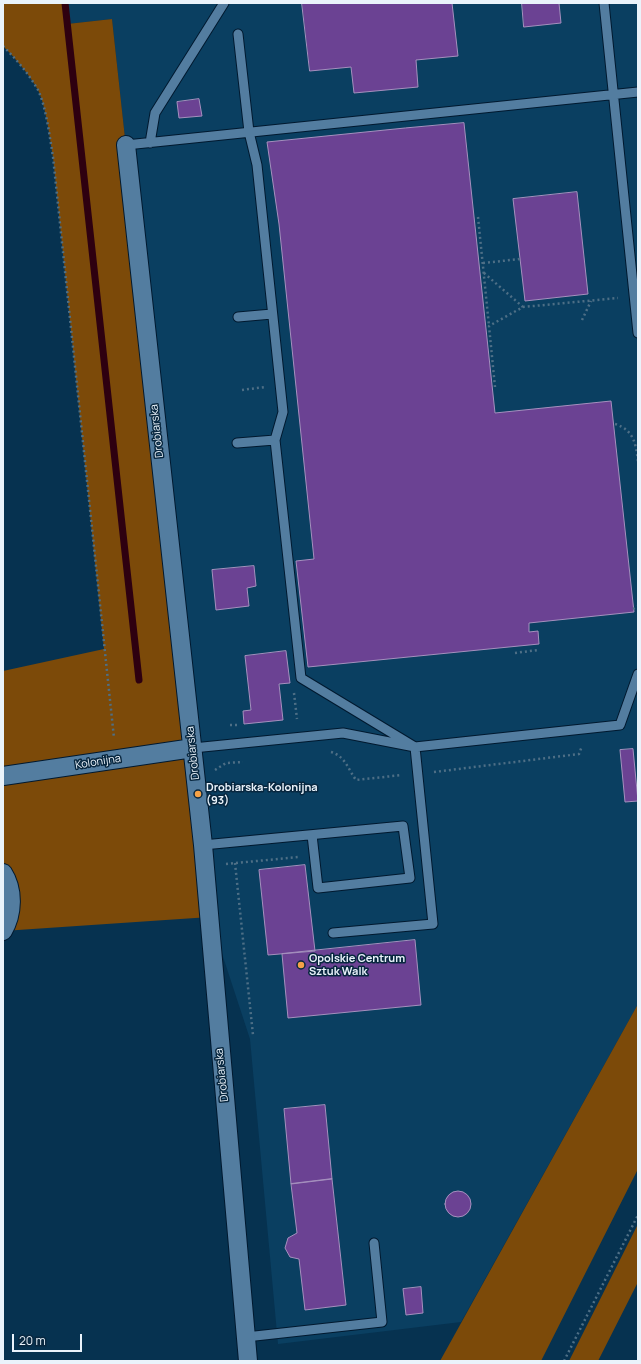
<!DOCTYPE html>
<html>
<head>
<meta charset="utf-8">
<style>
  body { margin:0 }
  #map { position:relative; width:641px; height:1364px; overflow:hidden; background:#063250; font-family:Manrope,sans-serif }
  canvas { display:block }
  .frame { position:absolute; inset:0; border:4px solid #eaf3fb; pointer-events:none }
  .scale { position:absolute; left:12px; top:1334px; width:70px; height:18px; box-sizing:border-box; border:2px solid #eaf3fb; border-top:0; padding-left:5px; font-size:12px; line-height:14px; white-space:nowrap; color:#eaf3fb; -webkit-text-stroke:3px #08273f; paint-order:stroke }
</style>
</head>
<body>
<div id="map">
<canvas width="641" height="1364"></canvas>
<div class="frame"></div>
<div class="scale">20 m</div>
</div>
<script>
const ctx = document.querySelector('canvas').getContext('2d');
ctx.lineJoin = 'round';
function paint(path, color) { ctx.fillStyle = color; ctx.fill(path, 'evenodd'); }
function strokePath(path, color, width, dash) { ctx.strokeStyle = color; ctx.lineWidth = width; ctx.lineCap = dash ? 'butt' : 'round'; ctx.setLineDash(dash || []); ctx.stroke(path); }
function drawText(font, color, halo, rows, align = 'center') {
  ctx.font = font + ' Manrope,sans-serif'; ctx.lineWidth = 3; ctx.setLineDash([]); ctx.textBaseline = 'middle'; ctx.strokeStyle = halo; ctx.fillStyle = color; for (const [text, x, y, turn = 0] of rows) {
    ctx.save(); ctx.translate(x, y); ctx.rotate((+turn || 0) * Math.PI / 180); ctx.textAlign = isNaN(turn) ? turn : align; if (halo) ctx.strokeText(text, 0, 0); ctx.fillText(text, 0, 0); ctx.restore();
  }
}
paint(new Path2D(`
  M65,3h573v1001l-177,318 -183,22 -28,-305 -40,-122 -98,-898 -45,5z`), '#0a3f61');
paint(new Path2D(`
  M3,3h62l2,21 45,-5 98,898 -207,14v-260l101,-22 -51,-492c-3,-18 -7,-51 -15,-67 -9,-16 -22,-31 -35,-44z
  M638,1004v165l-97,192h-101z
  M638,1224v58l-40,79h-29z`), '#7c4a09');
strokePath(new Path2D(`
  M65,3l74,677`), '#2e0010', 7);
const building = new Path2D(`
  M302,3h150l6,53 -42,4 2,27 -64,6 -3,-26 -41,4z
  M522,3h37l2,20 -37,4z
  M199,99l3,17 -23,2 -2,-16z
  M464,123l31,290 116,-12 23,211 -105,11v9l9,-1 1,13 -231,23 -12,-106 18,-2 -35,-335 -12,-82 138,-14z
  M577,192l11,102 -63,7 -12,-102z
  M254,566l2,20 -9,2 2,18 -33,4 -4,-40z
  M286,651l4,32 -11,1 4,36 -39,4 -1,-13 8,-1 -6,-54z
  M633,749l5,52 -13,1 -5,-52z
  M305,865l10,86 -47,4 -9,-85z
  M415,940l6,65 -133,13 -6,-64z
  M325,1105l7,74 -41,5 -7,-75z
  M332,1179l14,126 -41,5 -6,-51 -9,-2 -5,-9 3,-10 9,-5 -6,-49z
  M445 1204a13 13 0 1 1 26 0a13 13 0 1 1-26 0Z
  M421,1287l2,26 -17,2 -3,-26z`);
paint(building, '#6b4293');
strokePath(building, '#a590be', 1);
const service = new Path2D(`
  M604,3l34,330
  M238,34l11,98 8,33 26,247 -8,28 26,238 114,69 18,177 -100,9
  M150,143l5,-30 69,-110
  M126,145l512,-53
  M238,317l34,-3
  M237,443l38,-3
  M193,748l150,-15 72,14 205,-22 18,-51
  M203,845l200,-19 7,52 -92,10 -6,-53
  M246,1337l136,-15 -8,-79`);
const minor = new Path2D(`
  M126,145l77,700 45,516
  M3,776l190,-28
  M3,873c11,17 10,41 0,58`);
strokePath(service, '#00192f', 11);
strokePath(minor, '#00192f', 20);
strokePath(new Path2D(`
  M3,46c13,13 26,28 35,44 8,16 12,49 15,67l61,581
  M478,217l11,109
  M483,263l37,-4
  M484,273l39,34
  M582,320l9,-19
  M495,387l-6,-61 34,-19 95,-9
  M242,390l23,-3
  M615,424c19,6 21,20 23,38
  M633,609l5,-3
  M515,653l23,-3
  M294,693l3,26
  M230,725h8
  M331,752c14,4 17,17 25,28l46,-5
  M215,770l11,-7 17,-1
  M434,772l145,-18 3,-8
  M235,863l18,172
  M226,864l72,-7
  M564,1361l74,-146`), '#4e6f86', 2.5, [2, 3]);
strokePath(service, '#537da0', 9);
strokePath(minor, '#537da0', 18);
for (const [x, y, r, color] of [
  [198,794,4,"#f6a247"],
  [301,965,4,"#f6a247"]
]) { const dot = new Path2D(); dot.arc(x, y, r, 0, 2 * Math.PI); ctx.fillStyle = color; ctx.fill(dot); strokePath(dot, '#08273f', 1.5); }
drawText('11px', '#eaf3fb', '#08273f', [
  ["Drobiarska",157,431,-96],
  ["Drobiarska",193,753,-96],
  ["Kolonijna",98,762,-9],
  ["Drobiarska",222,1075,-96]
]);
drawText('bold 11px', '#eaf3fb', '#08273f', [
  ["Drobiarska-Kolonijna",206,788],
  ["(93)",206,801],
  ["Opolskie Centrum",309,959],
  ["Sztuk Walk",309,972]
], 'left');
</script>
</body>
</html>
